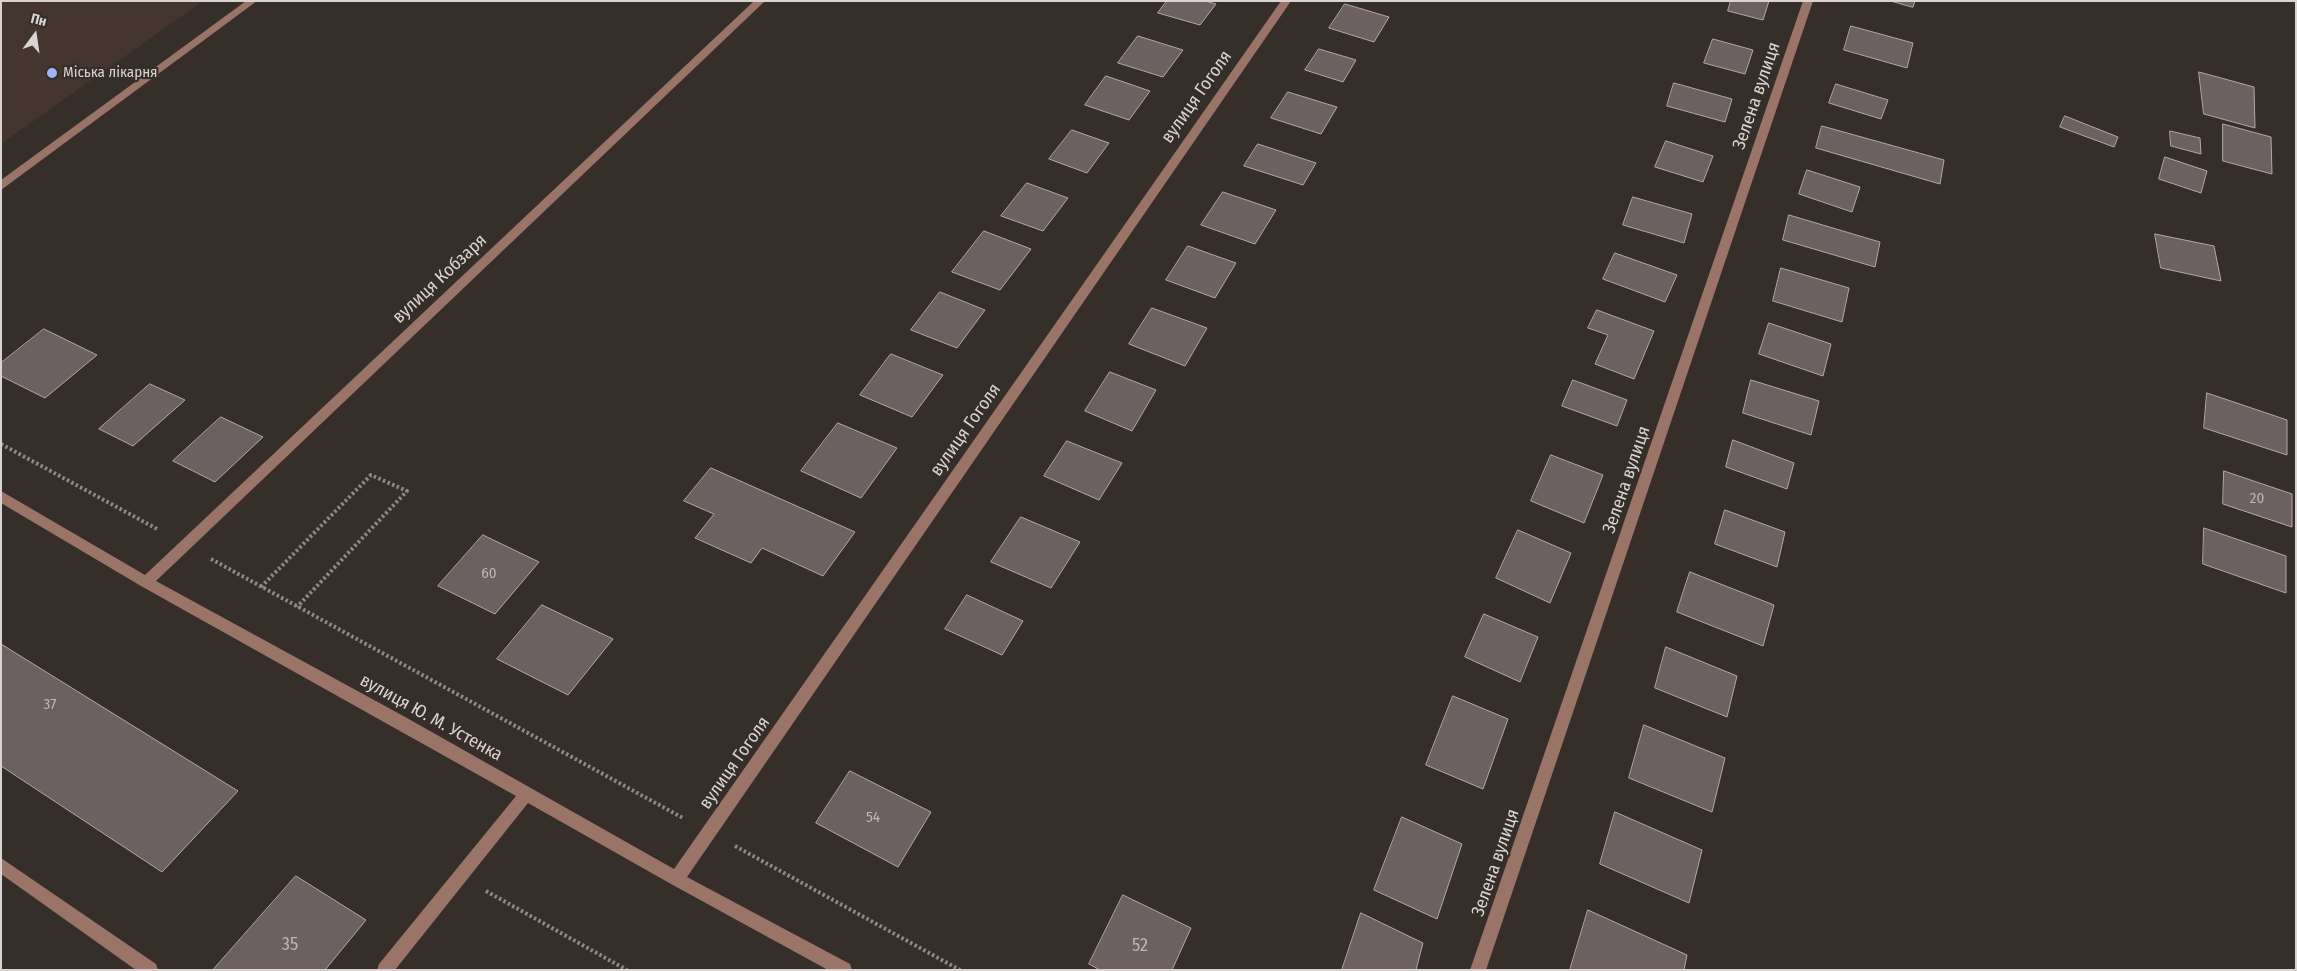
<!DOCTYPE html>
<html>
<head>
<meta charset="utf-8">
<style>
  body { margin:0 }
  #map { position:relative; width:2297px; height:971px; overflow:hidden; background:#362e29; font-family:"Fira Sans Condensed",sans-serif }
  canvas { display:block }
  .frame { position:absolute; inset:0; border:2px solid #d9d4d1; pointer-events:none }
  .north { position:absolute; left:10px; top:10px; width:50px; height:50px; -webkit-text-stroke:4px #362e29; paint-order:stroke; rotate:14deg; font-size:14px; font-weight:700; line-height:20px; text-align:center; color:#d9d4d1 }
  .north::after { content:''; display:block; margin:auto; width:18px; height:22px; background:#d9d4d1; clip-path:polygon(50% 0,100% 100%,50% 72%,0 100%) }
</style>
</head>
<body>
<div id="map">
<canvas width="2297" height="971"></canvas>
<div class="frame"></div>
<div class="north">Пн</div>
</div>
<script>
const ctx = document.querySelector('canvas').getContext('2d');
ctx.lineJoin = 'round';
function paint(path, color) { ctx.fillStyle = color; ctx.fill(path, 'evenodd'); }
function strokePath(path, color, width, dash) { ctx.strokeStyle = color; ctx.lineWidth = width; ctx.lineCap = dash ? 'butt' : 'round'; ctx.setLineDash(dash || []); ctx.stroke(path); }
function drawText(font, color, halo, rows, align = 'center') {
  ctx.font = font + ' "Fira Sans Condensed",sans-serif'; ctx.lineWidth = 4.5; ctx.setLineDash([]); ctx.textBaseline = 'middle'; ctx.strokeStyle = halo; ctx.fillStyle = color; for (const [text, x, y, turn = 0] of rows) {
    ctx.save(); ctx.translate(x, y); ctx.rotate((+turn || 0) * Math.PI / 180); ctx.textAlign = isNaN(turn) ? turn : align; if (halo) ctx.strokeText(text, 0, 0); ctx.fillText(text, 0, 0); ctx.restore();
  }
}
paint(new Path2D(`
  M1,1h202l-202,143z`), '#44362e');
const building = new Path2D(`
  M1167,1h38l11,3 -16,21 -42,-12z
  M1731,1h38l-6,19 -35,-9z
  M1891,1h24l-2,6z
  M1345,4l44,13 -15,25 -45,-14z
  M1851,26l62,17 -6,25 -63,-18z
  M1138,36l45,14 -20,27 -45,-14z
  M1713,39l40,11 -8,24 -41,-11z
  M1319,49l37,11 -13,22 -38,-12z
  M2199,72l55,15 1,41 -51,-14z
  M1106,76l44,15 -21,29 -44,-15z
  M1674,83l58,16 -7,23 -58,-16z
  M1836,84l52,16 -7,19 -52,-16z
  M1288,92l49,15 -16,27 -50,-16z
  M2065,116l53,21 -4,10 -54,-20z
  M2223,124l48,13 1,37 -49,-13z
  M1822,126l122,34 -4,24 -124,-36z
  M1072,130l37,13 -22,30 -38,-14z
  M2170,131l30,7 1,16 -30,-8z
  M1666,141l47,15 -10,26 -48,-15z
  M1258,144l58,19 -13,22 -59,-19z
  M2165,157l42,14 -6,22 -42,-14z
  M1807,170l53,17 -8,25 -53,-18z
  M1027,183l41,15 -25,33 -42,-15z
  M1223,192l53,18 -21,34 -54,-19z
  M1633,197l59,17 -8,29 -61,-18z
  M1789,215l91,27 -5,25 -92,-27z
  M984,231l47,18 -31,41 -48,-18z
  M2155,234l59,12 7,35 -60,-13z
  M1188,246l48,17 -21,35 -49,-18z
  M1615,253l62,22 -12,27 -62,-23z
  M1781,268l68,20 -7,34 -69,-21z
  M940,292l45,18 -28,38 -46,-18z
  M1152,308l55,20 -22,38 -56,-22z
  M1597,310l57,21 -20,48 -39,-15 13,-29 -20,-7z
  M1769,323l62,21 -8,32 -64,-22z
  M44,329l53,26 -52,43 -44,-22v-13z
  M891,354l52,21 -31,42 -52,-22z
  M1110,372l46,18 -24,41 -47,-20z
  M1573,380l54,20 -10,26 -55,-20z
  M1751,380l68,21 -8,34 -68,-22z
  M150,384l35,16 -52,46 -34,-17z
  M2207,393l80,27v35l-83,-27z
  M221,417l42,20 -48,45 -42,-21z
  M838,423l59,25 -36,50 -60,-27z
  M1733,440l61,23 -7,26 -61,-22z
  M1067,441l55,22 -23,37 -55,-24z
  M1551,455l52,20 -19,48 -53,-22z
  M711,468l144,64 -32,44 -61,-28 -11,15 -56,-25 19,-24 -30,-13z
  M2224,471l68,23v33l-69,-23z
  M1725,510l60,22 -8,35 -62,-23z
  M1021,517l59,25 -29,46 -60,-26z
  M2204,528l82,28v37l-83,-29z
  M1518,530l53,23 -21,50 -54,-25z
  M483,535l56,27 -44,52 -57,-28z
  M1690,572l84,33 -11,41 -86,-34z
  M967,595l56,26 -21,34 -57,-26z
  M542,605l71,34 -45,56 -71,-36z
  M1484,614l54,23 -18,45 -55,-25z
  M1,644l237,147 -76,81 -161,-106z
  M1666,647l71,29 -10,41 -72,-29z
  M1453,696l55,23 -25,70 -57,-24z
  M1644,725l81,33 -13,54 -83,-34z
  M850,771l81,41 -33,55 -82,-44z
  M1615,812l87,38 -13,53 -89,-39z
  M1402,817l60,27 -25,75 -63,-29z
  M296,876l70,44 -41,50h-112z
  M1123,895l68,33 -19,42h-72l-11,-6z
  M1588,910l99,45 -3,15h-114z
  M1361,913l62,30 -7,27h-74z`);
paint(building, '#6c6160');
strokePath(building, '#b4a8a7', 1);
strokePath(new Path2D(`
  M1,444l158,86
  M211,559l472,259
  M261,587l110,-112 36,16 -110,116
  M735,846l225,124
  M486,891l141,79`), '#908985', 4, [2.5, 2.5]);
paint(new Path2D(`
  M246,1h11l-256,189v-10z
  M754,1h11l-609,580 251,137 267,151 607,-868h10l-604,876 163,87 2,6h-24l-157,-86 -143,-81 -133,167h-18l2,-6 137,-168 -375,-210 -140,-83v-12l144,84z
  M1803,1h10l-327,969h-16z
  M1,858l155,106 2,6h-22l-135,-96z`), '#997467');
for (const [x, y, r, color] of [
  [52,73,6,"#a1b3fd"]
]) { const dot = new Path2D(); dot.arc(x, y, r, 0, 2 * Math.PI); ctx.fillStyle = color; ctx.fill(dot); strokePath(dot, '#362e29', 2); }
drawText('15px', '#d9d4d1', '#362e29', [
  ["Міська лікарня",63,73]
], 'left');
drawText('15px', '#beb7b5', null, [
  ["20",2257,499],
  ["60",489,574],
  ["37",50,705],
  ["54",873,818]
]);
drawText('18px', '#d9d4d1', '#362e29', [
  ["Зелена вулиця",1757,96,-71],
  ["вулиця Гоголя",1197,97,-55],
  ["вулиця Кобзаря",440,279,-43],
  ["вулиця Гоголя",966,430,-55],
  ["Зелена вулиця",1627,480,-71],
  ["вулиця Ю. М. Устенка",431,718,29],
  ["вулиця Гоголя",735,763,-55],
  ["Зелена вулиця",1496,863,-71]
]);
drawText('18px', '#beb7b5', null, [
  ["35",290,945],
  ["52",1140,946]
]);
</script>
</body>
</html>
